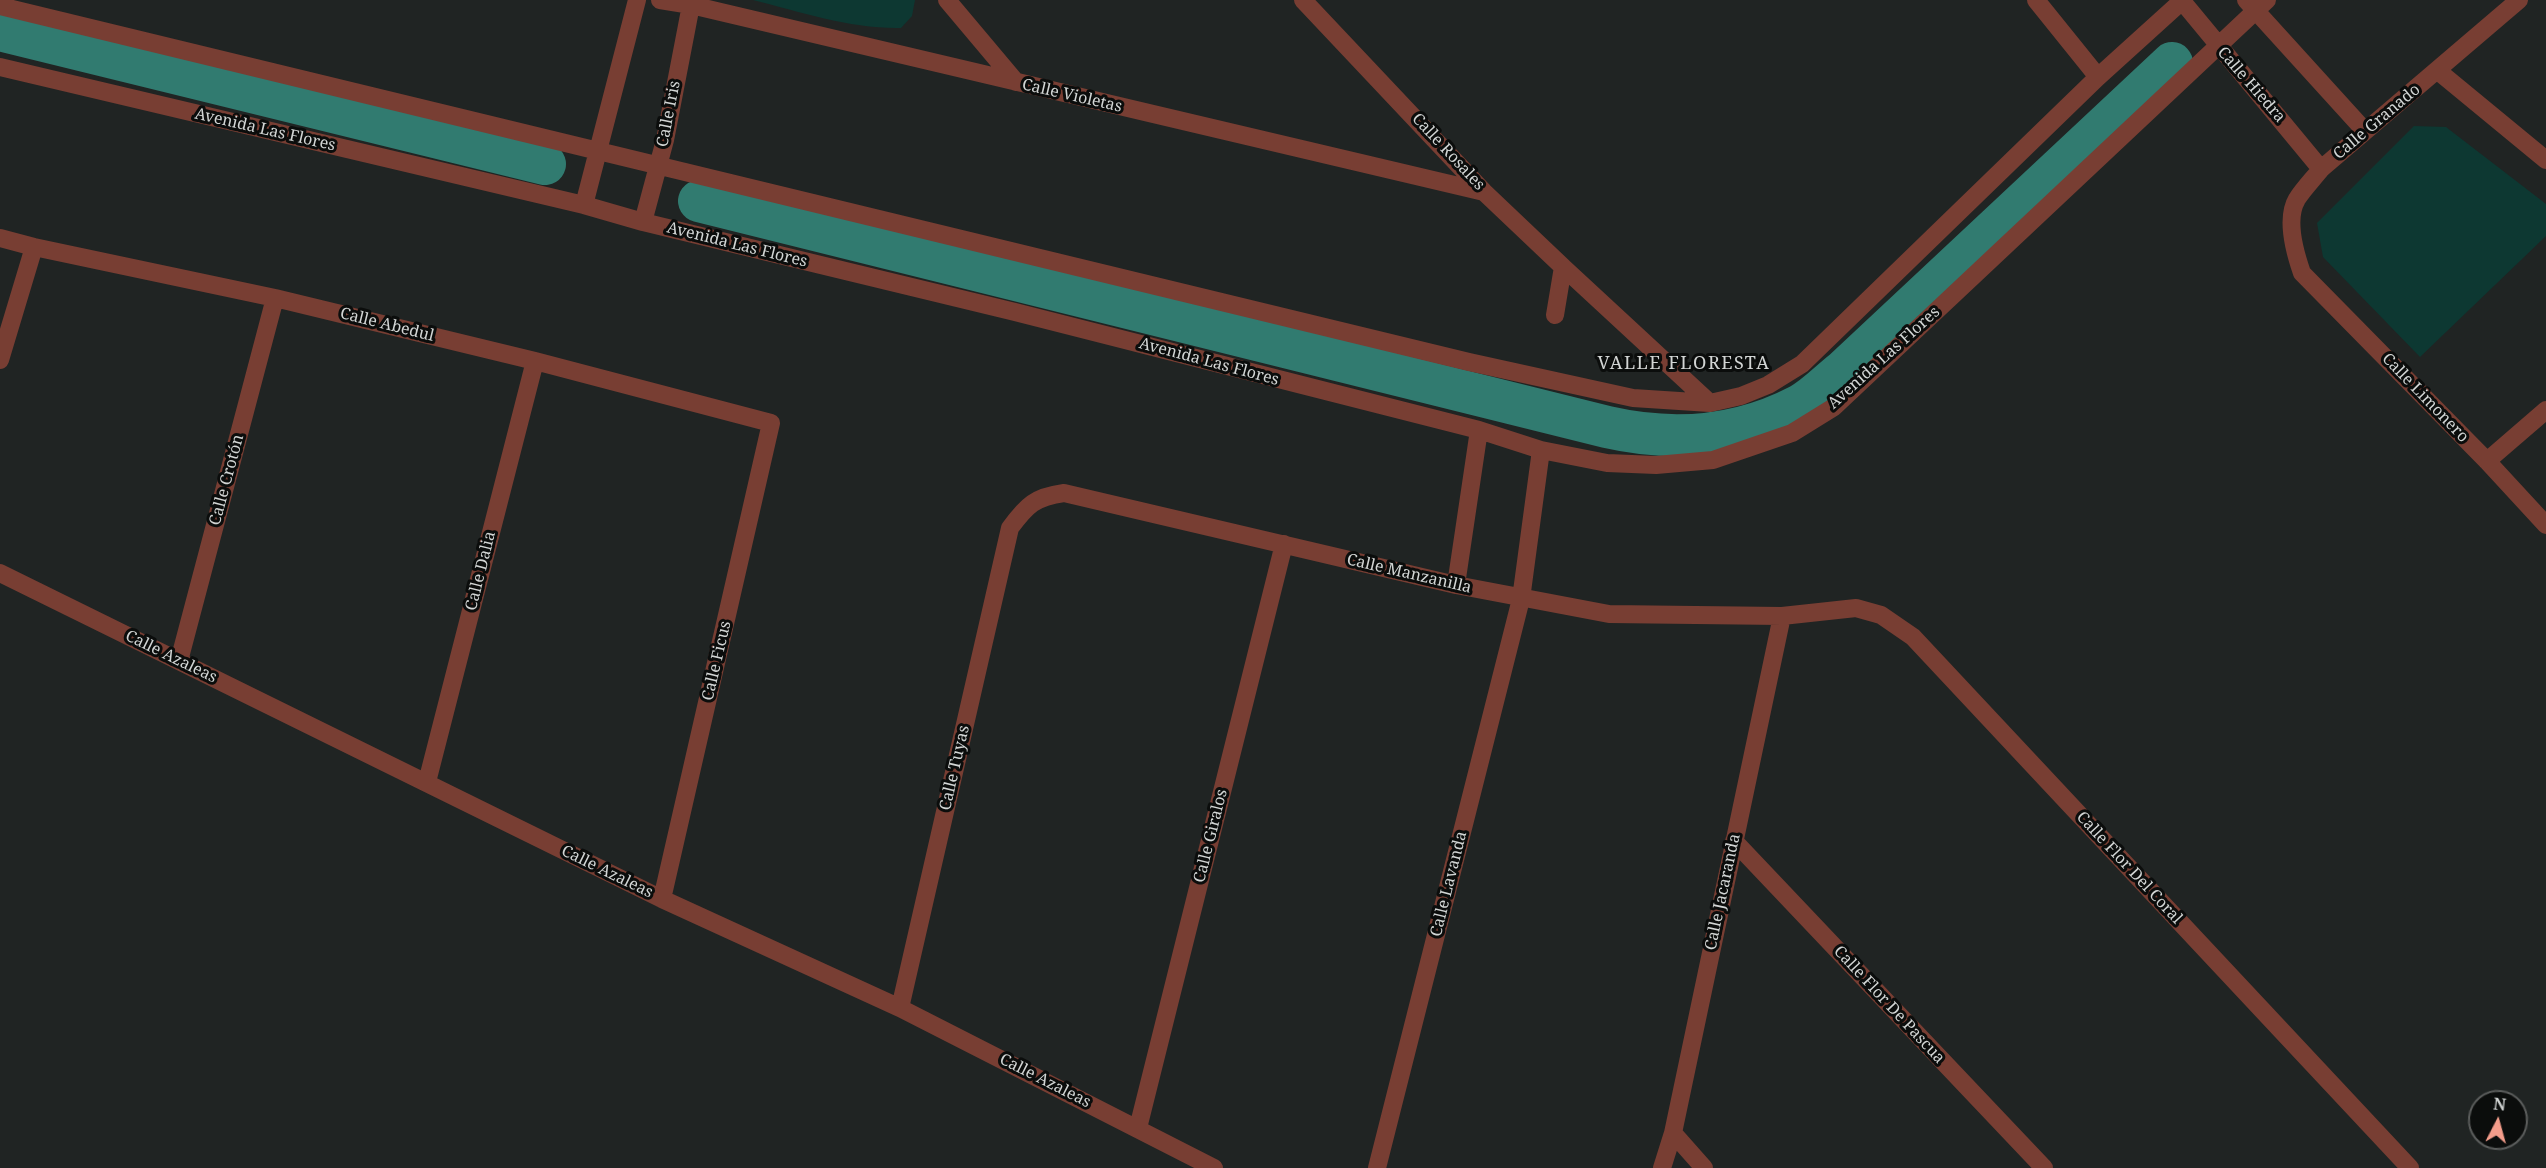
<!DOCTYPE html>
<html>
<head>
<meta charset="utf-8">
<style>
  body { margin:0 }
  #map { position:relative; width:2546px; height:1168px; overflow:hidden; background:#202423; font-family:"Noto Serif",serif }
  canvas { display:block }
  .north { position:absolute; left:2468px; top:1090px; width:60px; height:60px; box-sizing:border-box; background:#0b0d0c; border:2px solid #5b5d5c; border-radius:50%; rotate:6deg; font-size:16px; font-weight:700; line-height:24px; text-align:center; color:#d2d5d4 }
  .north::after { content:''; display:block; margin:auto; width:21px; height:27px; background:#f49d8b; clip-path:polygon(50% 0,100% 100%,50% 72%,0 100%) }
</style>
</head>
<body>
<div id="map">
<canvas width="2546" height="1168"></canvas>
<div class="north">N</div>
</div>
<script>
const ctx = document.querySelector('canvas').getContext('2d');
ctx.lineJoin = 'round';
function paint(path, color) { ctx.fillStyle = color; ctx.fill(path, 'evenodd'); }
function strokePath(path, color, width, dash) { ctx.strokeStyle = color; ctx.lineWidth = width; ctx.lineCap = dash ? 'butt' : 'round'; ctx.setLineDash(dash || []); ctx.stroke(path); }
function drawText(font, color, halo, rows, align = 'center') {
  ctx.font = font + ' "Noto Serif",serif'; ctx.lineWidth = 6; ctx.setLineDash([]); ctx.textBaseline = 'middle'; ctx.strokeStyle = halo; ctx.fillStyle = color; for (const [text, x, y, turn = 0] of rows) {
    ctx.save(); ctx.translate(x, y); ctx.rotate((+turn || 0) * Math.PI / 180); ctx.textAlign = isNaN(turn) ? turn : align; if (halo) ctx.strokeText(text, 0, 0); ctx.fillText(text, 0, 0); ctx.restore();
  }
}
paint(new Path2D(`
  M753,0h162l-3,16 -11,12c-50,1 -100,-16 -148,-28z
  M2414,126l32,1 100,77v32l-126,121 -97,-100 -6,-34z`), '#0d3832');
strokePath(new Path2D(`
  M0,30l545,134
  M699,201l908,226c66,15 132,10 193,-22 15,-8 29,-23 43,-34l329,-308`), '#317b70', 42);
strokePath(new Path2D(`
  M660,0l31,5 793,187
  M947,0l69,82
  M1303,0l181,192 79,75 -8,48
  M2036,0l62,77
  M2246,0l119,131
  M2519,0l-198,169c-7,9 -17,19 -24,30 -12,20 -2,54 5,74l185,188 59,64
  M2182,1l139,168
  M0,6l1469,356 164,36 77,5 31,-7 27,-11 34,-21 296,-287 85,-77
  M0,67l584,138 59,17 372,90 464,118 62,20 66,13 49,2 57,-5 79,-27 42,-26 433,-407
  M2438,71l108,89
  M584,205l53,-205
  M643,222l22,-82 26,-135
  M0,238l34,9 241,51 260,63 236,62 -109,476
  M1563,267l147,136
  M0,360l34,-113
  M2487,461l59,-51
  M0,573l662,326 238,109 314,160
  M1456,585l23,-155
  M179,661l96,-363
  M427,782l108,-421
  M1734,841l310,327
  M900,1008l110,-480c17,-23 25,-31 54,-35l392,92 153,29 173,2 74,-8 25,7 32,22 497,531
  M1138,1128l146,-584
  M1673,1133l31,35
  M1377,1168l144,-569 20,-149
  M1662,1168l11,-35 109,-517`), '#783e33', 18);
drawText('16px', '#d2d5d4', '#0b0d0c', [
  ["Calle Hiedra",2251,85,49],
  ["Calle Violetas",1072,96,13],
  ["Calle Iris",669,114,-79],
  ["Calle Granado",2377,122,-40],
  ["Avenida Las Flores",265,130,13],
  ["Calle Rosales",1448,152,47],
  ["Avenida Las Flores",737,245,14],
  ["Calle Abedul",387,325,14],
  ["Avenida Las Flores",1884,358,-42],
  ["Avenida Las Flores",1209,362,15],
  ["Calle Limonero",2425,398,46],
  ["Calle Crotón",227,480,-75],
  ["Calle Dalia",481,571,-76],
  ["Calle Manzanilla",1409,574,13],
  ["Calle Azaleas",171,657,26],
  ["Calle Ficus",717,661,-77],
  ["Calle Tuyas",955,768,-77],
  ["Calle Giralos",1211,836,-76],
  ["Calle Flor Del Coral",2129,868,47],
  ["Calle Azaleas",607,872,26],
  ["Calle Lavanda",1449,884,-76],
  ["Calle Jacaranda",1723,892,-78],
  ["Calle Flor De Pascua",1889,1005,47],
  ["Calle Azaleas",1045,1081,27]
]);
ctx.letterSpacing = '1.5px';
drawText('18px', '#d2d5d4', '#0b0d0c', [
  ["VALLE FLORESTA",1684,364]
]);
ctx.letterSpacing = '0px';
</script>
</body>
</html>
